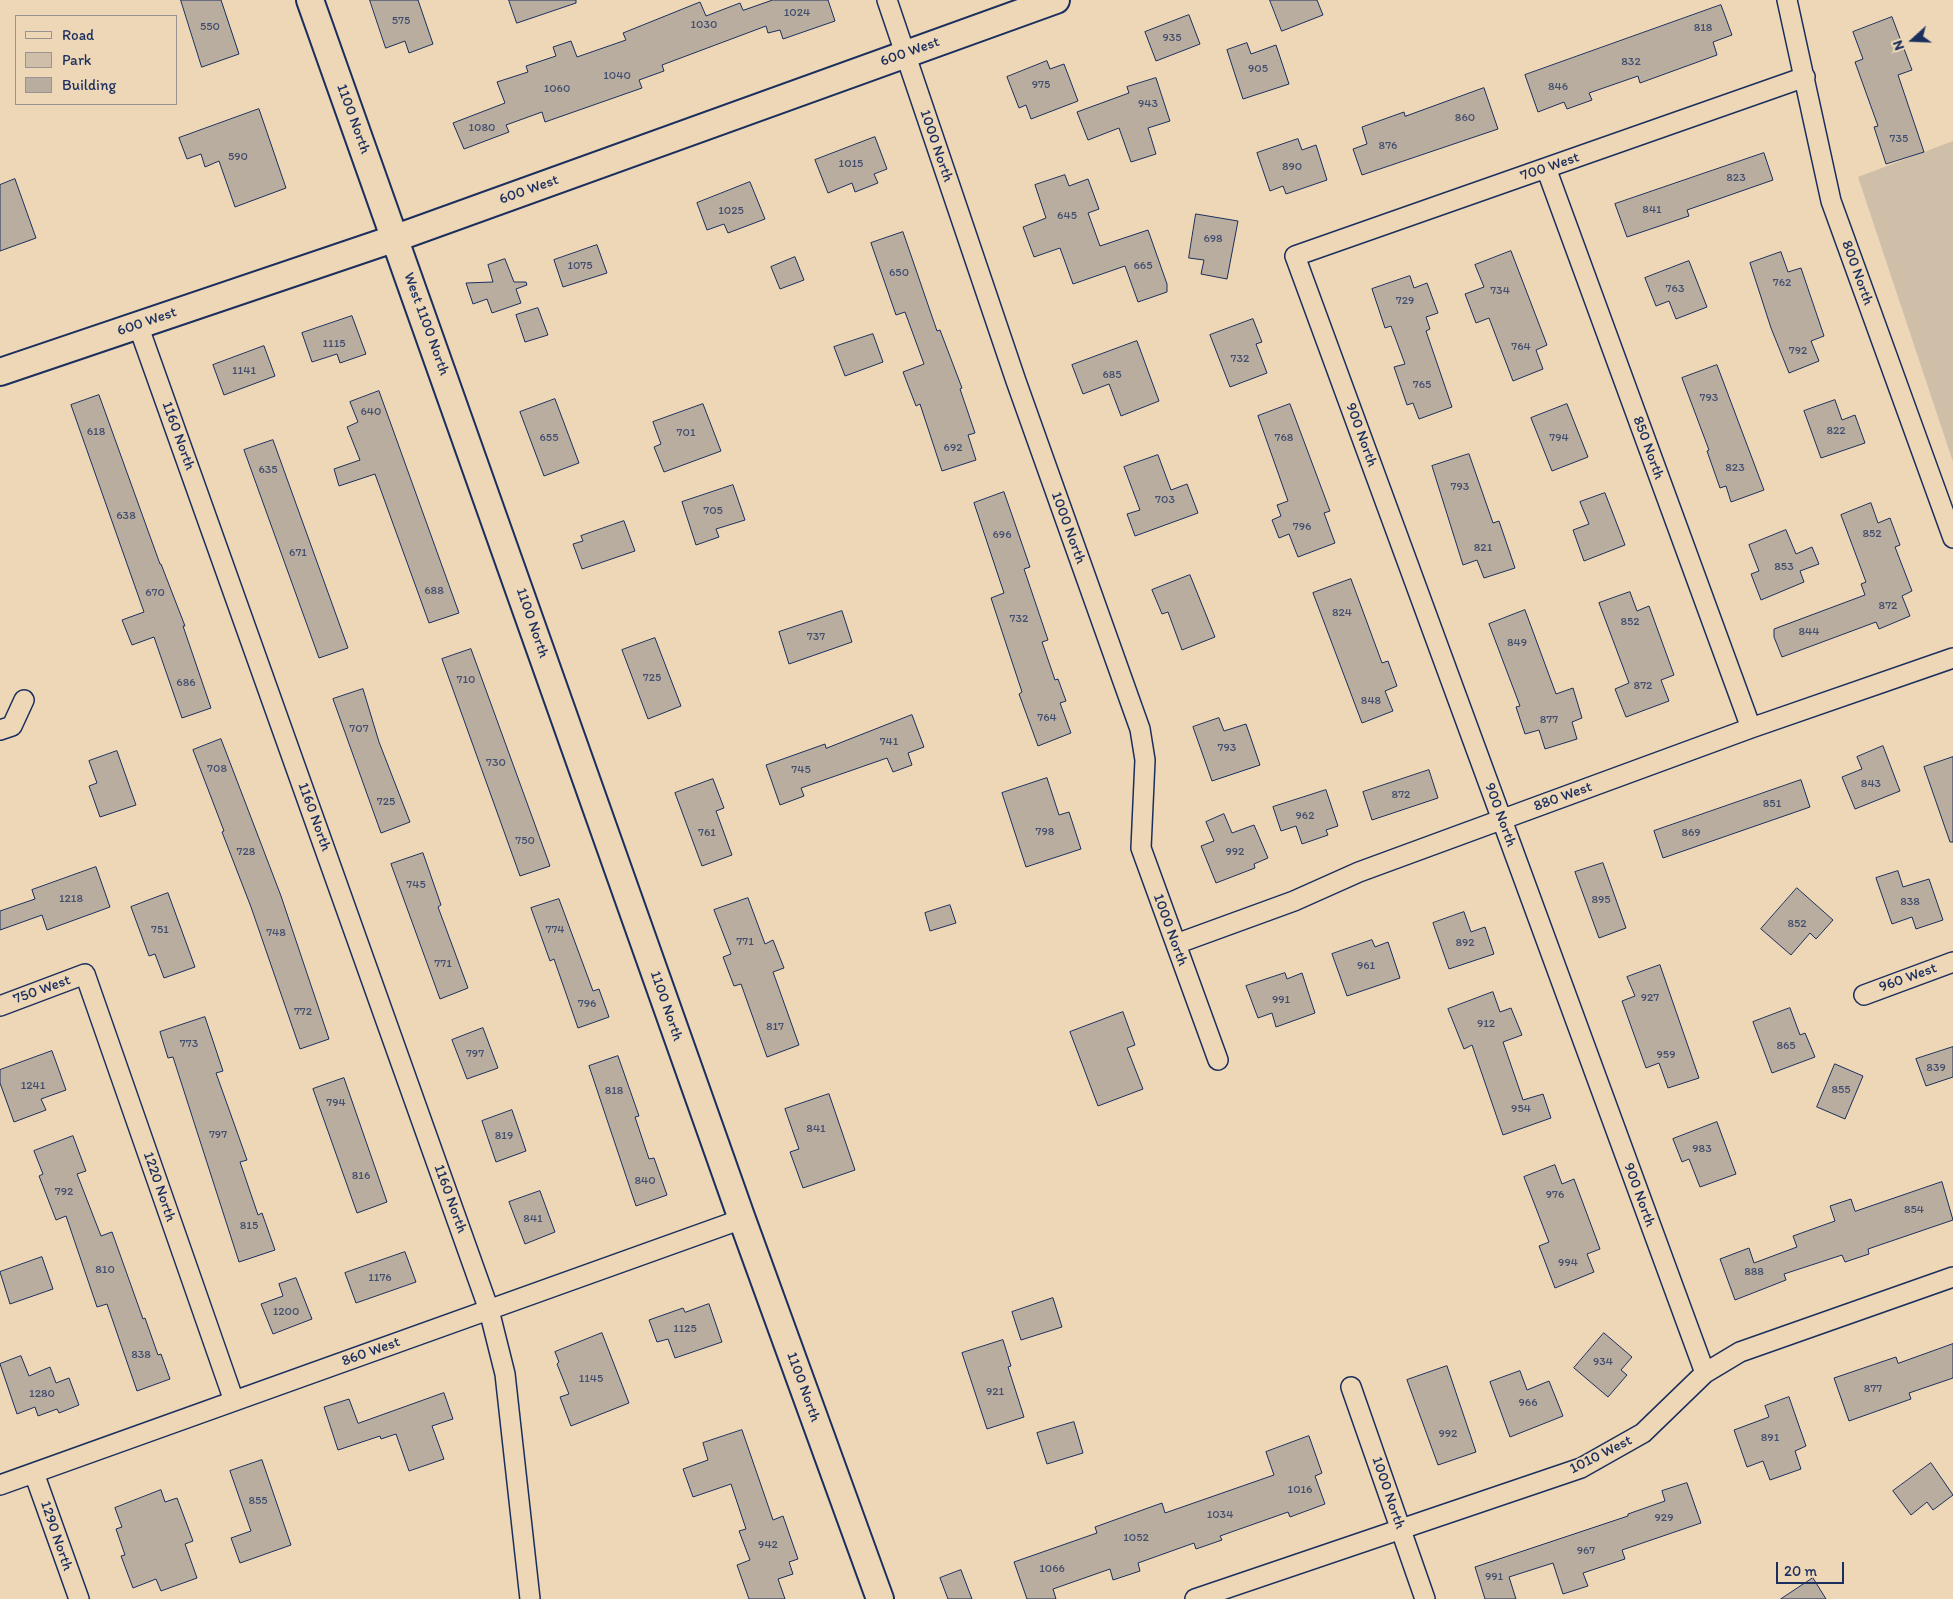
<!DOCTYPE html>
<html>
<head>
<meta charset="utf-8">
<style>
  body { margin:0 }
  #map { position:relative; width:1953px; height:1599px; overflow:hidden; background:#edd7b6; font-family:Itim,sans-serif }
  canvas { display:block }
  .legend { position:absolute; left:15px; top:15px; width:162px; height:90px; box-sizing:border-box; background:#edd7b6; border:1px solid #999493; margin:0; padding:6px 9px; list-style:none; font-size:15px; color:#1b2f5e }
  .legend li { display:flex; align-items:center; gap:10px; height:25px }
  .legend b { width:25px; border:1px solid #999493 }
  .north { position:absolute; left:1888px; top:15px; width:50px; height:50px; -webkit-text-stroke:4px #edd7b6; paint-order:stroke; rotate:250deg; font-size:14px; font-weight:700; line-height:20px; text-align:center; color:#1b2f5e }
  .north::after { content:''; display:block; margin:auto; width:18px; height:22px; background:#1b2f5e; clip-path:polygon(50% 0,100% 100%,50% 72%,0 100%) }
  .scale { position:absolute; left:1776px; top:1562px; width:68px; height:22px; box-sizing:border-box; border:2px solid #1b2f5e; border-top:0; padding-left:6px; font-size:15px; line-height:18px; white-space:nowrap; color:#1b2f5e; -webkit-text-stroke:4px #edd7b6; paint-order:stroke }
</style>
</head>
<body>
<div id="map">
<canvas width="1953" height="1599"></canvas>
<ul class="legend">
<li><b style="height:6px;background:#edd7b6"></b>Road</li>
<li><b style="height:14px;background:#cfbfa9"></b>Park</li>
<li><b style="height:14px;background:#b9ada0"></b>Building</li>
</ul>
<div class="north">N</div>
<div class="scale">20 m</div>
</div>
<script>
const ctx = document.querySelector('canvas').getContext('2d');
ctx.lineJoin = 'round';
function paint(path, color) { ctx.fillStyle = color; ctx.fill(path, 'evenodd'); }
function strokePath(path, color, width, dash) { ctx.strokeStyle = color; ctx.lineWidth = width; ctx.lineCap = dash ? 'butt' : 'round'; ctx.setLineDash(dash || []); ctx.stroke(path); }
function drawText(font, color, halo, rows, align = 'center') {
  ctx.font = font + ' Itim,sans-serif'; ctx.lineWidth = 4; ctx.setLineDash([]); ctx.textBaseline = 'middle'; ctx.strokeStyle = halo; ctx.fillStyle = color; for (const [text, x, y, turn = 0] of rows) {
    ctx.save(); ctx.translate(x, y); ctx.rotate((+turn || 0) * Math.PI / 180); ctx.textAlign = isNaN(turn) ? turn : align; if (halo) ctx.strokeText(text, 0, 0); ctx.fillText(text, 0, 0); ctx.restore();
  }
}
paint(new Path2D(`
  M1953,141v321l-95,-285z`), '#cfbfa9');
const building = new Path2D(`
  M181,0h40l18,54 -37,13z
  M370,0h48l15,44 -24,9 -4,-12 -19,7z
  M509,0h67v3l-59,20z
  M773,0h55l7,21 -52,18 -3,-9 -12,3 -2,-7 -104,39 2,6 -25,9 3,8 -97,34 -3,-10 -36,13 3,7 -45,17 -11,-26 52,-20 -8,-21 31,-10 -2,-6 30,-10 -3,-9 18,-6 6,16 49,-17 -3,-7 77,-31 6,14 34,-13 3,7z
  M1270,0h47l6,15 -41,16z
  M1721,5l11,30 -19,7 4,13 -77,28 -2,-7 -49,17 3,7 -25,9 -3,-7 -26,10 -13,-37z
  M1189,15l11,29 -44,17 -11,-29z
  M1892,17l20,53 -14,5 26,77 -38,12 -12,-37 4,-1 -23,-64 8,-3 -10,-27z
  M1247,43l4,11 25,-9 13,39 -46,15 -16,-49z
  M1047,61l3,8 14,-5 14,37 -47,18 -5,-14 -7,3 -12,-31z
  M1156,78l14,43 -22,7 8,26 -25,8 -12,-34 -31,12 -11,-28 52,-19 -2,-6z
  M1484,88l14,41 -136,46 -9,-26 14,-5 -5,-17 42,-15 1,4z
  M259,109l27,79 -51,19 -16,-46 -14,6 -4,-13 -14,5 -8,-21z
  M875,137l12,32 -13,5 4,9 -23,9 -3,-9 -24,10 -13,-33z
  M1298,139l4,11 14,-5 11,35 -41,14 -3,-8 -13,5 -13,-38z
  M1764,153l9,27 -86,30 2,6 -62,21 -12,-33z
  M1065,175l4,11 19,-7 11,30 -11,4 12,33 48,-16 19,54v8l-29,10 -13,-36 -52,18 -13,-36 -26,9 -11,-30 23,-9 -11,-33z
  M15,179l21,59 -36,13v-66z
  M750,182l15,37 -37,14 -4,-9 -17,6 -10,-27z
  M1196,214l42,7 -11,58 -26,-5 3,-14 -15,-2z
  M903,232l34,99 3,-1 22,58 -2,1 15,44 -7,2 8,25 -34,11 -22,-67 -4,2 -13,-34 21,-8 -19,-52 -9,3 -25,-72z
  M597,245l10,28 -44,14 -9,-27z
  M1511,251l36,94 -11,5 7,19 -30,12 -24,-63 -13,5 -11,-29 19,-7 -9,-22z
  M1781,252l7,20 13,-4 23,68 -13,5 8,20 -30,12 -18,-45 -21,-65z
  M795,257l9,23 -24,9 -9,-22z
  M505,259l9,23h12l1,3 -11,4 5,14 -29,10 -5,-14 -14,5 -7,-21 27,-1 -5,-17z
  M1689,261l18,46 -31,12 -7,-18 -13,5 -11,-28z
  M1410,276l4,12 13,-5 11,30 -12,4 4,12 -4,2 26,76 -33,12 -6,-16 -6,2 -13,-38 11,-3 -14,-38 -6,2 -13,-39z
  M538,308l10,27 -23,7 -9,-27z
  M352,316l14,38 -26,9 -3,-9 -25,8 -10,-29z
  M1253,319l9,23 -6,2 11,29 -37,14 -20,-52z
  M873,334l10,28 -38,14 -11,-29z
  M1137,341l22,60 -38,15 -12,-32 -26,10 -11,-29z
  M264,346l11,30 -51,19 -11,-30z
  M1717,365l47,125 -33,12 -5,-16 -6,2 -13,-37 2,-1 -27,-72z
  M379,391l80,222 -30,10 -54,-149 -36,12 -5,-17 26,-9 -13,-33 11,-5 -8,-20z
  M99,395l61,169h1l24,62h-2l28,82 -29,10 -28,-81 -22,8 -10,-25 22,-8 -73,-207z
  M555,399l24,64 -35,13 -24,-64z
  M1835,400l7,20 13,-5 10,28 -44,15 -17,-47z
  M703,404l18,47 -57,21 -10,-25 7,-3 -8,-22z
  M1290,404l40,107 -6,2 11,30 -37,14 -9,-23 -10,4 -7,-18 9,-4 -4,-11 11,-4 -30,-85z
  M1567,404l21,53 -36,14 -21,-53z
  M273,440l75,208 -29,10 -75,-208z
  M1469,454l24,69 6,-2 16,47 -31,10 -7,-18 -14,5 -31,-99z
  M1158,455l13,35 16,-6 11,29 -63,23 -8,-22 13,-4 -16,-43z
  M733,485l12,35 -29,9 3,8 -23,8 -14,-43z
  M1004,492l26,75 -6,2 24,71 -6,2 13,38 3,-1 8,22 -6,2 11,30 -33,13 -19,-52 3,-2 -31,-94 13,-5 -30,-90z
  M1605,493l20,52 -41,16 -11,-31 16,-6 -9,-22z
  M1871,503l7,20 12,-5 10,27 -5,2 17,44 -10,5 8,20 -31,13 -3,-7 -94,35 -8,-20v-8l91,-34 -4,-11 5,-2 -25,-67z
  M624,521l11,30 -53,18 -9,-25 10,-3 -2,-5z
  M1786,530l10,24 16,-7 7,17 -19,7 4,11 -43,18 -10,-26 8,-3 -10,-26z
  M1190,575l25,62 -33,13 -14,-38 -6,2 -10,-24z
  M1351,579l31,84 6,-2 9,25 -12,5 8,20 -31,12 -49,-130z
  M1630,592l7,19 12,-5 25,69 -13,5 8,21 -43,16 -11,-28 14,-6 -30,-80z
  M1525,610l31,84 17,-6 9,30 -10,4 5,17 -32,10 -6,-19 -14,4 -9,-27 4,-1 -31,-82z
  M842,611l10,31 -63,22 -10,-32z
  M655,638l26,68 -33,13 -26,-69z
  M471,649l79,217 -30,10 -78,-217z
  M363,689l16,53 31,80 -29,11 -48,-134z
  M912,715l12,32 -16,6 4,12 -19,7 -6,-14 -86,30 3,8 -24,9 -14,-40 59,-21 1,4z
  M1219,718l5,13 22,-7 14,41 -48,16 -19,-54z
  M221,739l60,157 48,143 -29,10 -49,-142 -29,-75 2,-1 -31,-81z
  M1883,746l17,45 -45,18 -13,-32 20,-8 -5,-12z
  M117,751l19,54 -36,12 -11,-31 8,-3 -8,-22z
  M1953,757v85h-3l-26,-75z
  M1429,770l9,28 -66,22 -9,-28z
  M1047,778l12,37 10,-3 12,37 -55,18 -24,-74z
  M713,779l11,29 -8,3 16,44 -30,11 -27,-73z
  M1801,780l9,27 -147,51 -9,-27z
  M1326,790l12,36 -12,4 2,5 -26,9 -6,-18 -15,5 -8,-24z
  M1224,814l8,19 22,-8 14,33 -14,6 1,4 -39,15 -15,-37 13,-5 -8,-19z
  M423,853l18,52 -3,2 30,81 -28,11 -49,-135z
  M1603,863l23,65 -27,10 -24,-66z
  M96,867l14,40 -63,23 -5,-15 -42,15v-19l35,-12 -3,-9z
  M1898,871l5,16 26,-8 14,41 -27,9 -4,-12 -20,7 -16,-46z
  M1797,888l36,32 -17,19 -6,-6 -19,22 -30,-26z
  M168,893l27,74 -31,11 -9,-24 -6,2 -18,-49z
  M748,898l17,46 8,-4 11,28 -11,4 26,73 -32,12 -26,-73 -7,2 -11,-29 8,-3 -17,-44z
  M559,899l34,92 6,-2 10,28 -31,11 -24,-69 -4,2 -19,-53z
  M950,905l6,18 -26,8 -5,-18z
  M1464,912l7,20 14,-5 9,27 -45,15 -16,-46z
  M1372,940l3,7 13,-5 12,36 -53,18 -15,-42z
  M1660,965l39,113 -31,10 -9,-25 -13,5 -24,-67 13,-5 -8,-19z
  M1285,973l2,6 15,-6 13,40 -39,14 -4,-14 -14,5 -12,-32z
  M1493,992l7,20 11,-4 11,27 -19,7 20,58 20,-6 8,24 -48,17 -31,-90 -8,4 -16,-40z
  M1790,1008l10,27 5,-2 10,24 -43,16 -19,-51z
  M1123,1012l12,33 -8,3 16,41 -45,17 -28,-74z
  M205,1017l18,54 -7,2 31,87 -7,2 18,53 4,-2 13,37 -36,12 -66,-205 -5,1 -8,-26z
  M483,1028l15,40 -31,11 -15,-39z
  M1953,1047v30l-27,9 -10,-27z
  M52,1051l14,39 -25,9 5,11 -32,12 -14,-39v-13z
  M618,1056l21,60 -4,1 14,42 5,-1 13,37 -31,11 -47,-140z
  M1835,1064l28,12 -18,43 -28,-12z
  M344,1078l43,124 -30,11 -44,-124z
  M829,1094l26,76 -52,18 -13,-36 9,-3 -14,-40z
  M512,1110l14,41 -30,11 -14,-41z
  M1717,1122l19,52 -36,13 -11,-28 -7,3 -9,-23z
  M73,1136l13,35 -9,3 24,62 11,-4 31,87 2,-1 13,37 3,-1 9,25 -33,12 -30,-87 -10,3 -31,-91 -10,4 -17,-44 4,-2 -9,-23z
  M1555,1165l7,19 12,-5 26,70 -13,5 7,18 -39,16 -16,-42 10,-4 -25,-65z
  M1942,1182l11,38 -85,29 1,5 -24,8 -3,-7 -58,19 2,6 -51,20 -15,-41 29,-11 5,15 43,-16 -4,-11 42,-15 -5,-15 21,-7 4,12z
  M540,1191l15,41 -30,12 -16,-42z
  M405,1252l11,30 -60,21 -11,-30z
  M42,1257l11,32 -43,15 -10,-32z
  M296,1278l16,41 -39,15 -12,-30 22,-8 -4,-12z
  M1053,1298l9,29 -41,13 -9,-28z
  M709,1304l13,38 -47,16 -7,-19 -11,3 -8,-22 34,-12 2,4z
  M602,1333l27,70 -58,23 -11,-29 9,-3 -12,-30 2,-2 -4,-10z
  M1604,1333l28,24 -11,13 6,5 -19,22 -34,-29z
  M1003,1340l8,26 -3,1 16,50 -37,12 -25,-76z
  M1953,1344v34l-44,15 2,6 -62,22 -15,-43 62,-21 2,6z
  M21,1356l8,20 21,-9 6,16 13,-5 10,27 -20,8 -2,-4 -19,7 -3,-9 -18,7 -17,-50z
  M1447,1366l29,86 -38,13 -31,-85z
  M1520,1371l7,19 22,-9 14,35 -53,21 -20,-55z
  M444,1393l9,26 -21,7 12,33 -35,12 -13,-37 -15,5 -1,-3 -42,14 -14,-43 25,-8 9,24z
  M1789,1397l17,49 -11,5 6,18 -31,11 -7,-19 -16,6 -13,-37 35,-13 -4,-11z
  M1074,1422l9,31 -36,11 -10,-31z
  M742,1430l31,90 10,-4 15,43 -9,3 4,12 -15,5 7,20h-36l-12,-34 13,-5 -11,-29 7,-2 -15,-45 -38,13 -10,-28 25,-9 -5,-17z
  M1309,1436l13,37 -7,3 10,28 -35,13 -2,-5 -68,24 2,4 -26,9 -2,-6 -56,20 2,8 -27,9 -3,-11 -57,20 3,10h-29l-13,-37 83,-29 -2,-6 67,-24 3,10 109,-38 -8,-23z
  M262,1460l29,85 -51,18 -9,-25 20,-7 -21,-60z
  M1931,1463l22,32 -20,15 -6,-8 -16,13 -18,-24z
  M1687,1483l14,40 -79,27 3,9 -42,14 5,13 -25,8 -10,-31 -44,14 7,22h-31l-10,-32 153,-51v-2l37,-13 -3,-10z
  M161,1490l4,12 12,-4 16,43 -8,3 12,34 -36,13 -5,-12 -23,9 -12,-32 4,-1 -9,-26 6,-2 -7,-19z
  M961,1570l11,29h-24l-8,-21z
  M1813,1578l13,21h-45z`);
paint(building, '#b9ada0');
strokePath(building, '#1b2f5e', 1);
const street = new Path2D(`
  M887,0l129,381 124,348 5,31 -4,88 77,212
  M1787,0l44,201 122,337
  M1546,168l205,560
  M138,325l351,985 16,64 25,225
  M0,730l12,-4 12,-26
  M1176,944l118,-43 65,-29 392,-144 202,-70
  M1864,995l89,-33
  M0,1006l85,-32 149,427
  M1705,1373l-410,-1117 510,-179
  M1351,1387l74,212
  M34,1473l45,126
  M0,1485l742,-266
  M1195,1599l386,-131 62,-35 62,-60 35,-21 213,-75`);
const secondary = new Path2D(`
  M310,0l432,1219 138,380
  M0,372l396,-134 660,-238`);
strokePath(street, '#1b2f5e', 22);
strokePath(secondary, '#1b2f5e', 30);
strokePath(street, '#edd7b6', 19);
strokePath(secondary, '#edd7b6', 26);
drawText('12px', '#424e6e', null, [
  ["1024",797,13],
  ["575",401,21],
  ["1030",704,25],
  ["550",210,27],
  ["818",1703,28],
  ["935",1172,38],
  ["832",1631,62],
  ["905",1258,69],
  ["1040",617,76],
  ["975",1041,85],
  ["846",1558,87],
  ["1060",557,89],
  ["943",1148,104],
  ["860",1465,118],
  ["1080",482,128],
  ["735",1899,139],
  ["876",1388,146],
  ["590",238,157],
  ["1015",851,164],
  ["890",1292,167],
  ["823",1736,178],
  ["841",1652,210],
  ["1025",731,211],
  ["645",1067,216],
  ["698",1213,239],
  ["1075",580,266],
  ["665",1143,266],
  ["650",899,273],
  ["762",1782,283],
  ["763",1675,289],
  ["734",1500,291],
  ["729",1405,301],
  ["1115",334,344],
  ["764",1521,347],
  ["792",1798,351],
  ["732",1240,359],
  ["1141",244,371],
  ["685",1112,375],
  ["765",1422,385],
  ["793",1709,398],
  ["640",371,412],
  ["822",1836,431],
  ["618",96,432],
  ["701",686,433],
  ["655",549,438],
  ["768",1284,438],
  ["794",1559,438],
  ["692",953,448],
  ["823",1735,468],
  ["635",268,470],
  ["793",1460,487],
  ["703",1165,500],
  ["705",713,511],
  ["638",126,516],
  ["796",1302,527],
  ["852",1872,534],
  ["696",1002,535],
  ["821",1483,548],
  ["671",298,553],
  ["853",1784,567],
  ["688",434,591],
  ["670",155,593],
  ["872",1888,606],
  ["824",1342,613],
  ["732",1019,619],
  ["852",1630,622],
  ["844",1809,632],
  ["737",816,637],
  ["849",1517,643],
  ["725",652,678],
  ["710",466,680],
  ["686",186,683],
  ["872",1643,686],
  ["848",1371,701],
  ["764",1047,718],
  ["877",1549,720],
  ["707",359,729],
  ["741",889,742],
  ["793",1227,748],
  ["730",496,763],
  ["708",217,769],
  ["745",801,770],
  ["843",1871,784],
  ["872",1401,795],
  ["725",386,802],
  ["851",1772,804],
  ["962",1305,816],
  ["798",1045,832],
  ["761",707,833],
  ["869",1691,833],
  ["750",525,841],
  ["728",246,852],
  ["992",1235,852],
  ["745",416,885],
  ["1218",71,899],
  ["895",1601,900],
  ["838",1910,902],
  ["852",1797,924],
  ["751",160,930],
  ["774",555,930],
  ["748",276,933],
  ["771",745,942],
  ["892",1465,943],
  ["771",443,964],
  ["961",1366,966],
  ["927",1650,998],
  ["991",1281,1000],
  ["796",587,1004],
  ["772",303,1012],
  ["912",1486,1024],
  ["817",775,1027],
  ["773",189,1044],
  ["865",1786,1046],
  ["797",475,1054],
  ["959",1666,1055],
  ["839",1936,1068],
  ["1241",33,1086],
  ["855",1841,1090],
  ["818",614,1091],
  ["794",336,1103],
  ["954",1521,1109],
  ["841",816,1129],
  ["797",218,1135],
  ["819",504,1136],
  ["983",1702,1149],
  ["816",361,1176],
  ["840",645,1181],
  ["792",64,1192],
  ["976",1555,1195],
  ["854",1914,1210],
  ["841",533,1219],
  ["815",249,1226],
  ["994",1568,1263],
  ["810",105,1270],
  ["888",1754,1272],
  ["1176",380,1278],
  ["1200",286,1312],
  ["1125",685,1329],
  ["838",141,1355],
  ["934",1603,1362],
  ["1145",591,1379],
  ["877",1873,1389],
  ["921",995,1392],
  ["1280",42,1394],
  ["966",1528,1403],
  ["992",1448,1434],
  ["891",1770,1438],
  ["1016",1300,1490],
  ["855",258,1501],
  ["1034",1220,1515],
  ["929",1664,1518],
  ["1052",1136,1538],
  ["942",768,1545],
  ["967",1586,1551],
  ["1066",1052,1569],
  ["991",1494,1577]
]);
drawText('15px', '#1b2f5e', '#edd7b6', [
  ["600 West",910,52,-20],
  ["1100 North",353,119,70],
  ["1000 North",936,146,71],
  ["700 West",1550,167,-19],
  ["600 West",529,190,-20],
  ["800 North",1857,273,70],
  ["600 West",147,322,-19],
  ["West 1100 North",426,324,70],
  ["900 North",1361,435,70],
  ["1160 North",178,436,70],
  ["850 North",1648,448,70],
  ["1000 North",1068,528,70],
  ["1100 North",532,623,71],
  ["880 West",1563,797,-20],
  ["900 North",1500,815,70],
  ["1160 North",314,817,70],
  ["1000 North",1170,930,70],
  ["960 West",1908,978,-20],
  ["750 West",42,990,-20],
  ["1100 North",666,1006,71],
  ["1220 North",159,1187,71],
  ["900 North",1639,1195,70],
  ["1160 North",450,1199,70],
  ["860 West",371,1352,-20],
  ["1100 North",803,1387,70],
  ["1010 West",1601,1455,-27],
  ["1000 North",1388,1493,71],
  ["1290 North",56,1536,71]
]);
</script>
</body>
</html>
